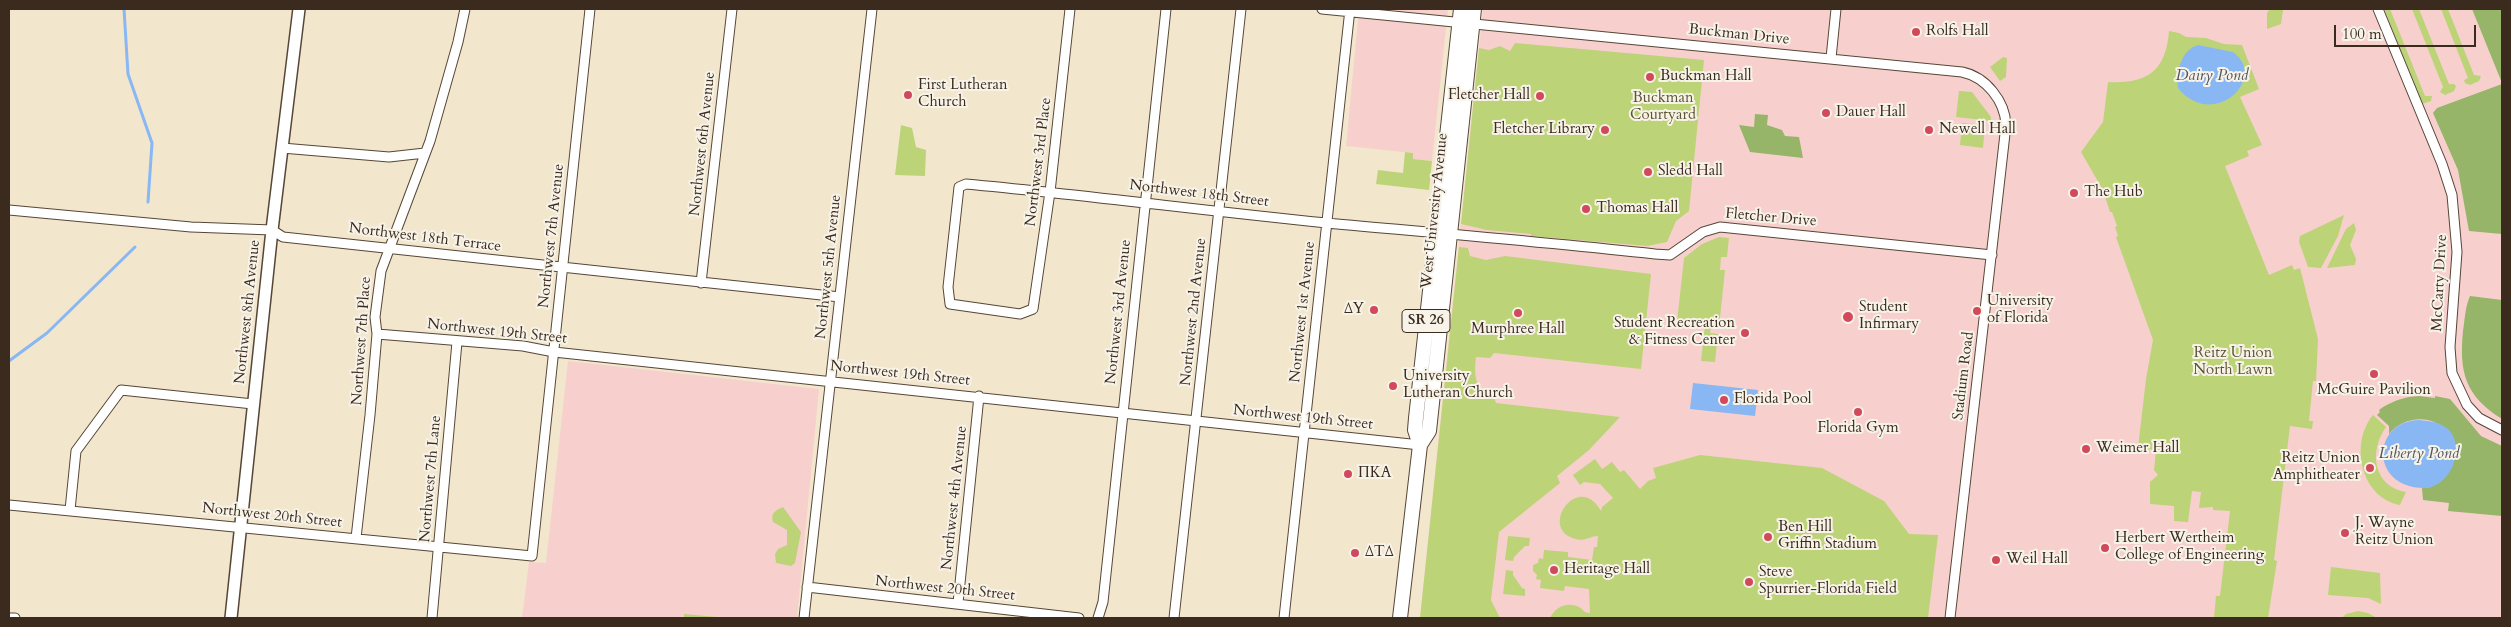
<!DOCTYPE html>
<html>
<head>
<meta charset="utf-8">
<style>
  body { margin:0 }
  #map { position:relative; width:2511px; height:627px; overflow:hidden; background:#f2e6cd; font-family:Cardo,serif }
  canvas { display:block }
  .frame { position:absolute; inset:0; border:10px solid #3b2a1e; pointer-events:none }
  .scale { position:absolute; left:2334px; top:25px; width:142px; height:22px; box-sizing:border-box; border:2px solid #3b2a1e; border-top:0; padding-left:6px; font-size:15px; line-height:18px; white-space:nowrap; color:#3b2a1e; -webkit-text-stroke:4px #f7f3e8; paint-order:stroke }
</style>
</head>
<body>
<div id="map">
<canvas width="2511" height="627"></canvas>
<div class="frame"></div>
<div class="scale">100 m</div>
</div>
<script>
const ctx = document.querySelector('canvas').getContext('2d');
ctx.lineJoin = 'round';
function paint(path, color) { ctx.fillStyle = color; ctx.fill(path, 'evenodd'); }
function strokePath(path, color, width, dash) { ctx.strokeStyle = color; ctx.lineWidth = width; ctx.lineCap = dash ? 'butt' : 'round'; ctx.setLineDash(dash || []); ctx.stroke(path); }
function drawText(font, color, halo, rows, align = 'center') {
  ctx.font = font + ' Cardo,serif'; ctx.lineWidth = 4; ctx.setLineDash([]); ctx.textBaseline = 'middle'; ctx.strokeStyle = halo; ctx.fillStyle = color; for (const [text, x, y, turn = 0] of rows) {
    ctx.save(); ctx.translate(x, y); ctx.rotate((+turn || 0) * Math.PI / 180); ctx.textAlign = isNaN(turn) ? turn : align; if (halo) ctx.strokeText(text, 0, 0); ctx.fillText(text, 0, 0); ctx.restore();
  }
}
paint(new Path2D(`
  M1359,9h89l-16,152 -19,-2v-6l-67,-7z
  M1483,9h1019v609h-1082z
  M568,361l251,28 -22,229h-275l7,-56 17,1z`), '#f7d0ce');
paint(new Path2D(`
  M2270,9l13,1 -2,14 -14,5v-16z
  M2384,9h6l35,87h7l-1,5 -9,3z
  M2412,9h7l30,75h5l2,2 -2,5 -9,4 -5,-3 3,-5z
  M2441,9h7l26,66 7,1 -2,5 -9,4 -5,-2 -1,-3 4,-2z
  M2169,31l10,2 7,4 20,1 18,6 18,1 17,44 -19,8 22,48 -15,6 2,5 -24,10 44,109 23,-10 2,5 6,-2 18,71 -2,42h-3l-4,40h4l-1,8 -22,-3 -16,134 3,1 -9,57h-54l2,-22h4l10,-85 -17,-1v-3l-14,1 2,-16 -9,-1 -4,31 -14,-1v-15l-24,-2v-22l8,-7 -4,-5 2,-20 -18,-2 8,-69 7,-39 -37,-103 2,-1 -3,-9 2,-1 -5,-14h-2l-7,-22 -22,-38 22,-30 5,-40c38,2 58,-10 61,-51z
  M1515,43l189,17 -15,151 -13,10 -9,21 -20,4 -116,-10v-2l-44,-4 -26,-6 18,-176 10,2 11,-4 10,5z
  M2003,57l4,1 -1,19 -6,4 -10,-14z
  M1959,91l13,1 19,25v4l-35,-4z
  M1962,123l23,2 -2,23 -23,-3z
  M901,125l11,3 4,19 10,3 -1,26 -30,-1z
  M1405,152l8,1v6l19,2 -3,29 -53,-6 2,-14 25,3z
  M2344,215l-6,21 -17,32 -13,-1 -9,-25 1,-6z
  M2354,223l2,7 -6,15 6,14 -1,6 -28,3 19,-39z
  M1719,237l10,1 -2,19h-6l-1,13h5l-6,57 -8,-1 -1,7 8,1 -3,28 -14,-1 4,-36 -18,-4 -1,2 -9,-1 7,-64 18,-14z
  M1459,247l9,1 2,8 16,4 19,-4 146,18 -10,95 -147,-16 -4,5 -14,-1c-2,16 -2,34 17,37l3,9 124,14 -31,33 -32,26 3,7 -61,49 -8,68 9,18h-80z
  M2373,415l13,12c-18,25 -12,60 20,65l-6,13c-39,-7 -51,-61 -27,-90z
  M1700,455l122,13 62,33 25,33 29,1 -10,83h-378c5,-11 17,-17 29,-11 5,3 5,6 11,6l-1,-24 -24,-3 -1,5 -24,-3 1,-8 -5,-1 1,-4 -4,-4v-6l5,-2 1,-5 4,1 1,-9 24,2v5l24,3 2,-13h3l1,-11c-8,0 -14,6 -22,3 -39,-9 2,-69 25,-28l1,-4 11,-9 -13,-14 -16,-2 -4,3 -7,-10 22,-16 7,10 10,-7 8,10 4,-2 16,19 8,-8 8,-3 -3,-10z
  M783,507l18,25 -6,31 -4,3 -15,-3 -1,-9 3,-5 9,-4v-15l-14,-8c-3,-9 3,-12 10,-15z
  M1508,536l22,2 -1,8h-4l-11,11 -1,4 -8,-1z
  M2331,567l49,6 1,31 -13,-6 -40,-3z
  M1506,570l7,1v4l9,13 3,1v7l-22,-2z
  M2358,611l10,2 9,5h-35l4,-4z
  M684,614l33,3v1h-33z`), '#bdd377');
paint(new Path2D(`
  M2472,9h30v74z
  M2502,84v150l-33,-3 -11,-61 -25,-57 4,-5z
  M1755,114l13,1 -1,10 15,5 3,6 14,1 4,21 -53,-6 -11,-27 15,2z
  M2470,296l32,4v119c-37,-23 -43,-47 -39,-88 2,-12 2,-24 7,-35z
  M2419,396l16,2v-2l15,3 31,37 21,10v70l-54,-5 1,-8 -26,-3 -1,-12 9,-1 24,-33c-1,-38 -46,-45 -66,-20v-8l-12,-11 3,-3 -1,-2c12,-9 25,-13 40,-14z`), '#96b568');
paint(new Path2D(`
  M2198,45l35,7c37,27 -21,79 -55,36 -1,-17 2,-37 20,-43z
  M1693,383l65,7 -3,26 -65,-7z
  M2419,420c10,1 21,2 29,9 19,19 2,59 -24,59 -54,0 -53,-67 -5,-68z`), '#88b7f3');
strokePath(new Path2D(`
  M124,9l4,65 24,69 -4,59
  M9,361l38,-28 88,-86`), '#88b7f3', 3);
const minor = new Path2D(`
  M1070,9l-20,183 -17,117 -13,5 -70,-10 -2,-17 11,-100 7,-3c120,11 240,27 361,39 109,10 218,19 328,31l15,1 33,-23 17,-5 272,28
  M1322,9l640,63c24,5 43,29 44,53l-56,493
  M2378,9l64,155 10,31 5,57 -7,95 2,26 15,32 12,13 23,12
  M1831,58l5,-49
  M282,148l107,9 36,-4
  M9,210l182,17 81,3 11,7 557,60
  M701,283l31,-274
  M377,334l146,12 31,6 866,93
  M9,505l523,51 58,-547
  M70,510l6,-59 45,-61 132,14
  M356,538l14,-123 7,-81 -2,-17 6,-46 49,-130 28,-99 7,-33
  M807,587l272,31
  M958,603l21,-207
  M9,618h6
  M432,618l25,-276
  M804,618l68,-609
  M1098,618l5,-16 63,-593
  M1174,618l67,-609
  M1284,618l66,-609`);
const tertiary = new Path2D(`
  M231,618l41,-388 27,-221`);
const primary = new Path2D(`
  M1420,445l9,-14 45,-422
  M1400,618l20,-173 -5,-15 1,-12 45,-409`);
strokePath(minor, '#564638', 11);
strokePath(tertiary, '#564638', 14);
strokePath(primary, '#564638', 16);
strokePath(minor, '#fff', 9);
strokePath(tertiary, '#fff', 11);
strokePath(primary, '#fff', 14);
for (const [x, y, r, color] of [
  [1916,32,5,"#d1495b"],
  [1650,77,5,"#d1495b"],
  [908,95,5,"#d1495b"],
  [1540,96,5,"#d1495b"],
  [1826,113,5,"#d1495b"],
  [1605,130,5,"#d1495b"],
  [1929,130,5,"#d1495b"],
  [1648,172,5,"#d1495b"],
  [2074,193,5,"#d1495b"],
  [1586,209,5,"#d1495b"],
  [1374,310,5,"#d1495b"],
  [1977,311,5,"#d1495b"],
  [1518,313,5,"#d1495b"],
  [1848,317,6,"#d1495b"],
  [1745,333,5,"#d1495b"],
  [2374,374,5,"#d1495b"],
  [1393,386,5,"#d1495b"],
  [1724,400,5,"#d1495b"],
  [1858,412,5,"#d1495b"],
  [2086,449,5,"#d1495b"],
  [2370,468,5,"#d1495b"],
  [1348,474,5,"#d1495b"],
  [2345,533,5,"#d1495b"],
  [1768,537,5,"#d1495b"],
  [2105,548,5,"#d1495b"],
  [1355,553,5,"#d1495b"],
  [1996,560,5,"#d1495b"],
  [1554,570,5,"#d1495b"],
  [1749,582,5,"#d1495b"]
]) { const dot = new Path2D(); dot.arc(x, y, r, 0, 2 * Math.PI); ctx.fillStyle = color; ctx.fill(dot); strokePath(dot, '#f7f3e8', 2); }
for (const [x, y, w] of [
  [1426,321,48]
]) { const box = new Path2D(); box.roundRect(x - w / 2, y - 11.5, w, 23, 4); ctx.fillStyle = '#f7f3e8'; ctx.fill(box); strokePath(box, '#3b2a1e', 1); }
drawText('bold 14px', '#3b2a1e', null, [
  ["SR 26",1426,321]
]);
drawText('15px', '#3b2a1e', '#f7f3e8', [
  ["Rolfs Hall",1926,32],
  ["Buckman Hall",1660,77],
  ["First Lutheran",918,86],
  ["Church",918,103],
  ["Fletcher Hall",1530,96,"right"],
  ["Dauer Hall",1836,113],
  ["Fletcher Library",1595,130,"right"],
  ["Newell Hall",1939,130],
  ["Sledd Hall",1658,172],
  ["The Hub",2084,193],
  ["Thomas Hall",1596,209],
  ["University",1987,302],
  ["of Florida",1987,319],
  ["Student",1859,308],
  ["Infirmary",1859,325],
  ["ΔΥ",1364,310,"right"],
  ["Student Recreation",1735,324,"right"],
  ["& Fitness Center",1735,341,"right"],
  ["Murphree Hall",1518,330,"center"],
  ["University",1403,377],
  ["Lutheran Church",1403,394],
  ["McGuire Pavilion",2374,391,"center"],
  ["Florida Pool",1734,400],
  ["Florida Gym",1858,429,"center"],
  ["Weimer Hall",2096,449],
  ["Reitz Union",2360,459,"right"],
  ["Amphitheater",2360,476,"right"],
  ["ΠΚΑ",1358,474],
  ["J. Wayne",2355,524],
  ["Reitz Union",2355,541],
  ["Ben Hill",1778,528],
  ["Griffin Stadium",1778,545],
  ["Herbert Wertheim",2115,539],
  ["College of Engineering",2115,556],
  ["ΔΤΔ",1365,553],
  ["Weil Hall",2006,560],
  ["Heritage Hall",1564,570],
  ["Steve",1759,573],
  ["Spurrier-Florida Field",1759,590]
], 'left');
drawText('15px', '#3b2a1e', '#f7f3e8', [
  ["Buckman Drive",1739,35,6],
  ["Northwest 6th Avenue",703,144,-84],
  ["Northwest 3rd Place",1039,162,-83],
  ["Northwest 18th Street",1199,194,7],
  ["West University Avenue",1435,211,-84],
  ["Fletcher Drive",1771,218,5],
  ["Northwest 7th Avenue",552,236,-84],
  ["Northwest 18th Terrace",425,238,7],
  ["Northwest 5th Avenue",829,267,-84],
  ["McCarty Drive",2440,283,-87],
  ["Northwest 8th Avenue",248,312,-84],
  ["Northwest 3rd Avenue",1119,312,-84],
  ["Northwest 2nd Avenue",1194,312,-84],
  ["Northwest 1st Avenue",1303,312,-84],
  ["Northwest 19th Street",497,332,6],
  ["Northwest 7th Place",362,341,-86],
  ["Northwest 19th Street",900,374,6],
  ["Stadium Road",1964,376,-83],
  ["Northwest 19th Street",1303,418,6],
  ["Northwest 7th Lane",431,479,-85],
  ["Northwest 4th Avenue",955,498,-84],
  ["Northwest 20th Street",272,516,6],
  ["Northwest 20th Street",945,589,6]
]);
drawText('15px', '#5c5434', '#f7f3e8', [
  ["Buckman",1663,99],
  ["Courtyard",1663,116],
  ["Reitz Union",2233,354],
  ["North Lawn",2233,371]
]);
drawText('italic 16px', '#52545e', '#f7f3e8', [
  ["Dairy Pond",2212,76],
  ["Liberty Pond",2419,454]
]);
</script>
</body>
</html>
